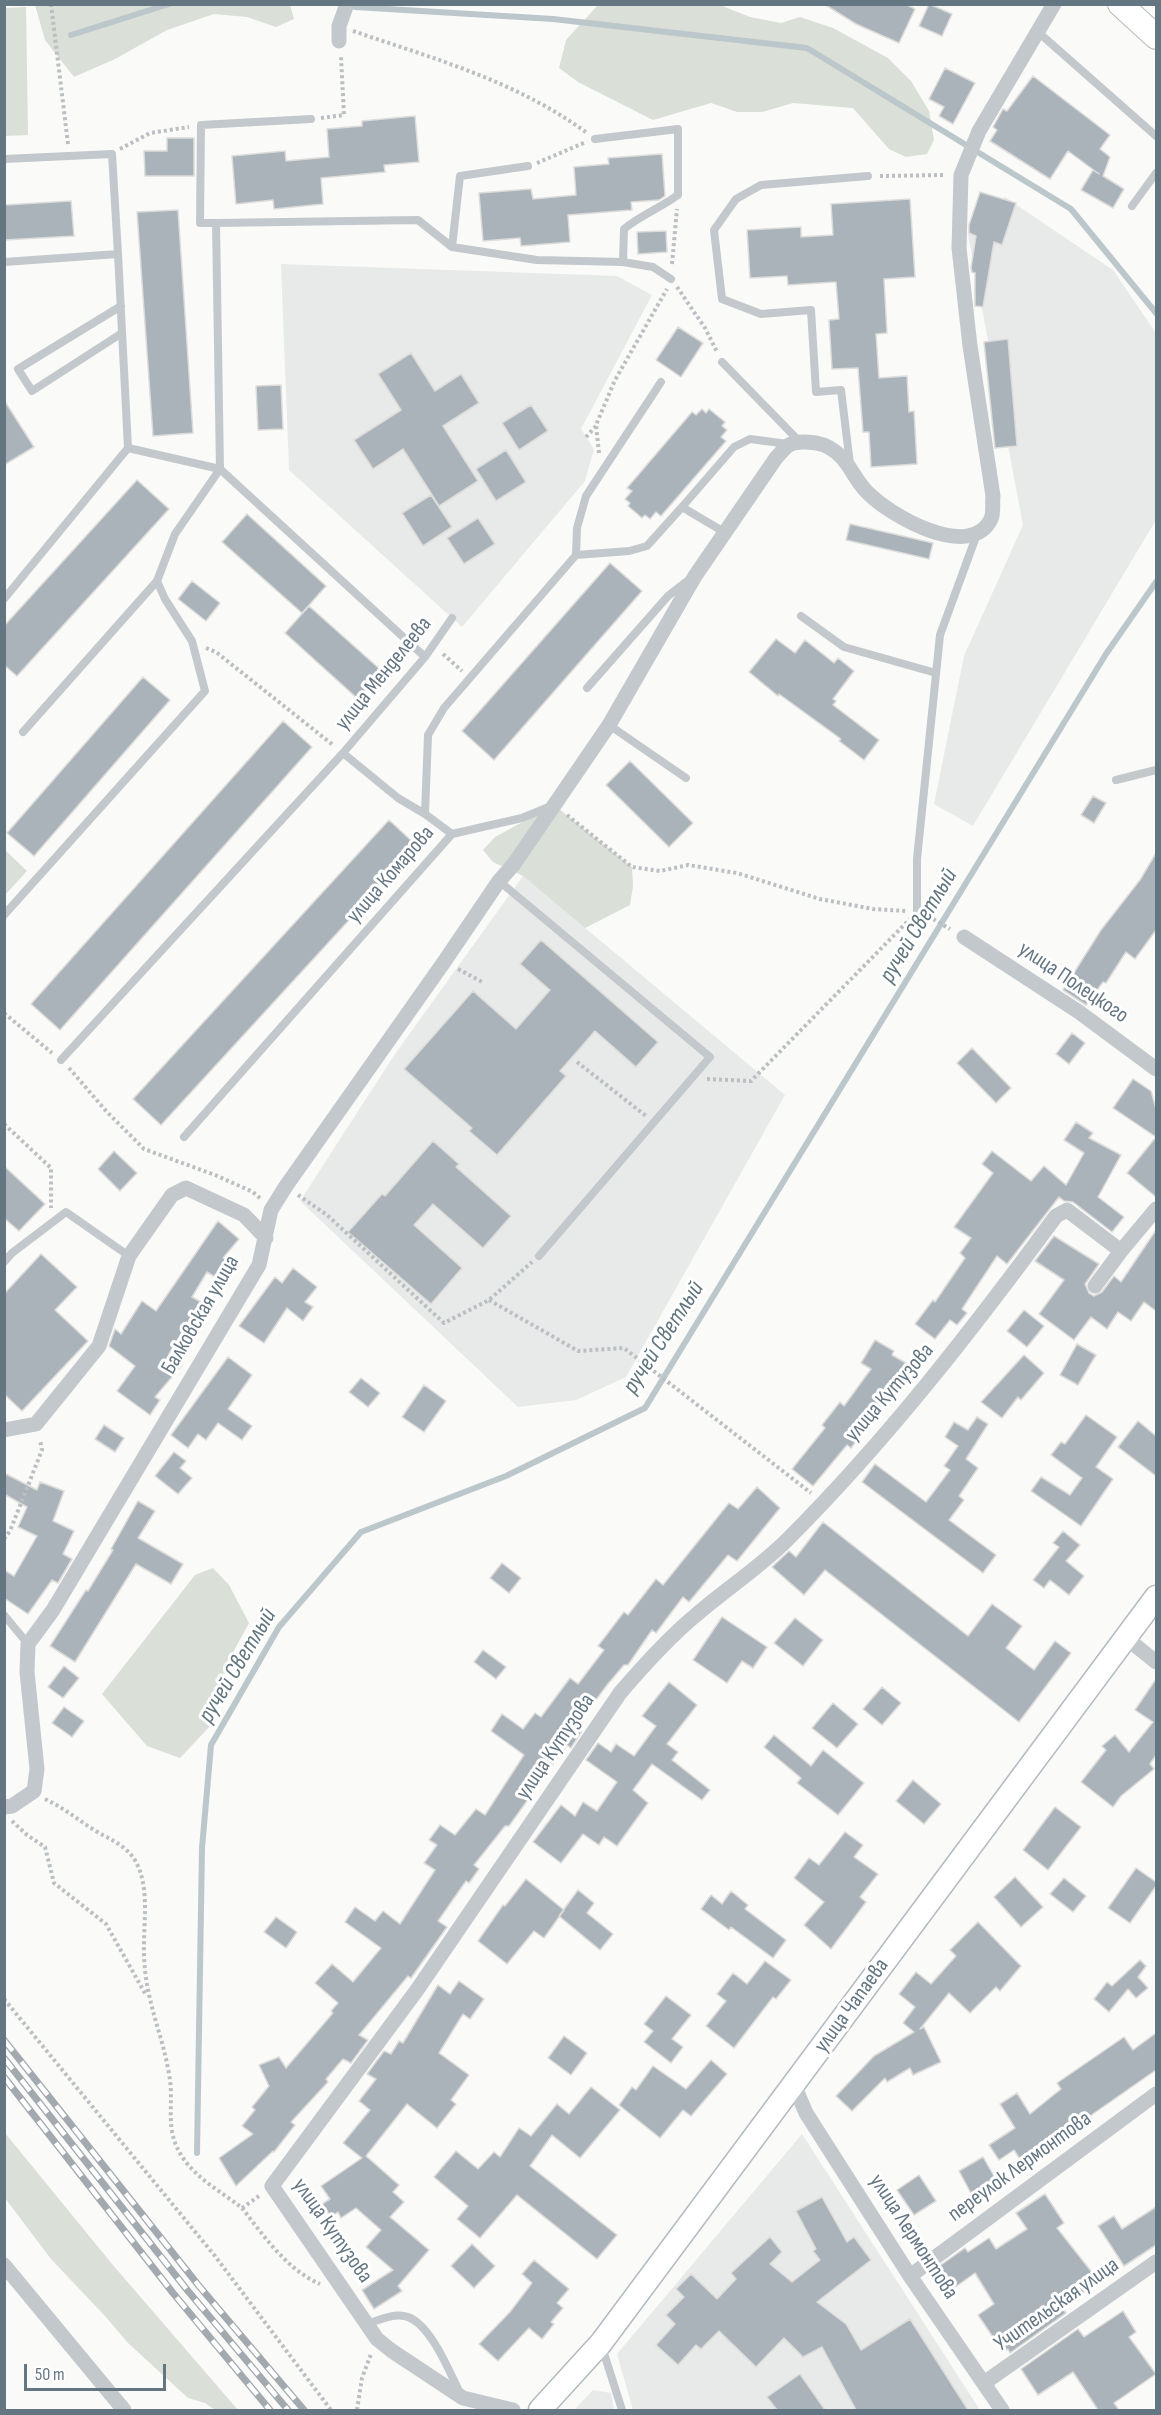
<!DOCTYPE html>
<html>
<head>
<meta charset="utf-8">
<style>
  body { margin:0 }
  #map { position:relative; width:1161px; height:2415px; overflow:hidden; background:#fafaf8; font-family:"Sofia Sans Condensed",sans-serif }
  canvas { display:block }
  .frame { position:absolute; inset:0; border:6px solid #657683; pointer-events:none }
  .scale { position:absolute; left:24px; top:2364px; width:142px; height:27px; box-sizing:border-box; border:3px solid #657683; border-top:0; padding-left:8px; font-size:18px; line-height:21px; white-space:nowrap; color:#657683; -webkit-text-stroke:4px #fff; paint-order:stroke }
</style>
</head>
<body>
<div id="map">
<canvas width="1161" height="2415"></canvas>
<div class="frame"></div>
<div class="scale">50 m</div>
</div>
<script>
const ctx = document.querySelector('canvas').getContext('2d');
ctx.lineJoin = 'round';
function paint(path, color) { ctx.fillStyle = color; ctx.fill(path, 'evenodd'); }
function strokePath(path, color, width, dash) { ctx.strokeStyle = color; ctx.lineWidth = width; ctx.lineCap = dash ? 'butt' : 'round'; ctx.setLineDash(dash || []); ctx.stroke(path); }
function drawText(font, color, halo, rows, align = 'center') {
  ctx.font = font + ' "Sofia Sans Condensed",sans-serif'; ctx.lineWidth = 6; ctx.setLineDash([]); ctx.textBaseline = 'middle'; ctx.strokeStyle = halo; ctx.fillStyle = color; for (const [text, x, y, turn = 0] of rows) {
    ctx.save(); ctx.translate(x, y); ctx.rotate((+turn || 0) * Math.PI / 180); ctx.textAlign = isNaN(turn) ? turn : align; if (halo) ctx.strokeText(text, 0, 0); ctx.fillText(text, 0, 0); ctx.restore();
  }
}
paint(new Path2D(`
  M1005,197l108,73 43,63v187l-183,306 -39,-22 30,-148 59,-131 -55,-290z
  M281,264l336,12 35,19 -71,134 13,20 -9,32 -123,146 -173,-157z
  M523,876l262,219 -159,282 -50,23 -58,7 -218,-206 95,-147z
  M802,2134l178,276h-347l-16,-56z
  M593,2390l18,3 3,17h-40z`), '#e8e9e9');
paint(new Path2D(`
  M35,5h255l4,14 -18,8 -29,-10 -33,-3 -47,16 -52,29 -41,18 -29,-37z
  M598,5h122l30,12 31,6 19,-6 33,11 55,30 23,23 18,30 5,29 -7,14 -21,3 -17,-8 -36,-41 -60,-5 -31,9h-25l-26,-9 -58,17 -75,-38 -19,-14 7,-28z
  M26,7l2,128 -23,1v-128z
  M554,805l78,62 1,19 -3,19 -45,23 -62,-52 -30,-14 -10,-12 12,-13z
  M5,850l22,21 -22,24z
  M213,1568l16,17 20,38 -24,44 -13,57 -32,34 -33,-12 -45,-52 93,-119z
  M5,2133l107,131 126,146h-23l-10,-7 -17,-5 -60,-55 -23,-27 -54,-57 -46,-61z`), '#dadfd7');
strokePath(new Path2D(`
  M355,7l198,12 254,29 264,161 85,104
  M71,35l98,-31
  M197,2153l5,-305 9,-103 68,-118 82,-95 145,-56 139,-68 461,-754 50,-72`), '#bbc7cb', 6);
const building = new Path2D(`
  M824,4h81l10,5 -16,34 -43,-19z
  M929,4l23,10 -10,22 -23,-10z
  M945,68l30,15 -22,41 -14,-8 5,-9 -15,-8z
  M1033,76l77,59 -10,14 10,8 -7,19 21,13 -11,19 -32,-18 12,-20 6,4 -31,-23 -18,28 -60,-38 7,-11 -4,-3 10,-18 4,2z
  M415,116l4,46 -35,3 1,7 -64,6 2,26 -49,5 -1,-9 -37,4 -4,-48 53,-5 1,10 43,-4 -2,-28 35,-3v-5z
  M167,138h27v38h-49l-1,-25h23z
  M662,154l3,42 -6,4 -28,2 1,8 -64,5 2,27 -49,4 -1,-8 -37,3 -4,-48 52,-4 2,10 43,-4 -2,-28 35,-3 -1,-6z
  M980,192l36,11 -14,42 -8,-3 -11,65 -8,-1v-33l-3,-1 -1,-4 5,-32 -7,-3v-8z
  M910,199l5,78 -31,2 3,54 -11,1 3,44 28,-2 2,36 5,-1 3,53 -46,3 -2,-35h-6l-5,-64 -26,1 -3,-49 10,-1 -3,-37 -48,3 -1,-9 -37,2 -3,-48 54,-3v10l32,-2 -2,-31z
  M71,201l3,35 -70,4v-35z
  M178,210l15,223 -40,3 -16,-224z
  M666,231l1,21 -29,2 -1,-22z
  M678,327l25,16 -22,34 -25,-17z
  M1008,339l9,107 -22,2 -11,-106z
  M411,353l24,38 26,-17 18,29 -36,23 35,55 -39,25 -36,-57 -30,20 -19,-29 47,-30 -23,-36z
  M281,385l2,44 -25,1 -2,-44z
  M4,400l30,47 -30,18z
  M531,405l17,26 -29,19 -17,-27z
  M702,409l4,4 3,-4 16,13 -3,4 5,4 -6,7 5,4 -65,75 -5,-4 -6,7 -5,-4 -3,3 -14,-12 2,-3 -5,-4 7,-8 -5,-3 65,-76 4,3z
  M506,450l20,32 -30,19 -20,-32z
  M137,480l32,29 -152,167 -13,-11v-39z
  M431,495l21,32 -29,19 -21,-33z
  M247,514l79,72 -24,27 -80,-71z
  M478,518l17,26 -31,20 -17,-26z
  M850,524l83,19 -4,16 -83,-19z
  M610,563l32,28 -148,169 -32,-29z
  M192,581l28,22 -14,18 -28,-22z
  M309,606l74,66 -25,27 -73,-66z
  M776,639l19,14 10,-13 29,23 4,-5 16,13 -21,28 3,2 -3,4 46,35 -15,20 -25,-19 2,-2 -62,-45 -1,2 -29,-24z
  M143,677l27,23 -136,156 -27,-23z
  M283,721l29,26 -252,283 -29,-26z
  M630,761l63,62 -24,24 -63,-62z
  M1093,796l13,7 -12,20 -13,-8z
  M389,820l28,26 -256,279 -28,-26z
  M1156,853v77l-21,29 -9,-7 -20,31 -3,-1 -17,23 -23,-15 38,-60 39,-50z
  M541,940l117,102 -22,25 -41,-36 -35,40 6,5 -69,79 -28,-24 3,-3 -68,-59 69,-78 43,38 34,-39 -30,-26z
  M1072,1033l13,10 -16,21 -13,-10z
  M972,1048l39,40 -15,15 -39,-40z
  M1133,1079l18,12 5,18v88l-29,-24 29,-36 -43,-29z
  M1076,1122l17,11 -4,5 32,17 -23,42 26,20 -12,15 -39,-30 -9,-1 -5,-4 -52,67 -10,-8 -35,53 5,4 -10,12 -7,-5 -15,19 -20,-15 18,-24 2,2 30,-44 -5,-5 11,-15 -17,-11 39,-54 -11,-9 10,-13 39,30 13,-15 22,19 18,-32 -20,-13z
  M433,1141l26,23 -3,3 55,49 -28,32 -50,-44 -19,21 48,43 -31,36 -83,-72 34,-38 3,2z
  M114,1151l23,22 -17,18 -22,-22z
  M4,1166l41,38 -26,27 -15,-13z
  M218,1221l21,18 -16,19 4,2 -12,17 -8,-5 -15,25 9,5 -32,52 13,11 -27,32 5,3 -10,15 -33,-24 18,-25 -26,-20 6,-17 6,5 21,-33 14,10z
  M1156,1230v81l-12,-9 -13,19 -13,-9 -11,17 -16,-12 -17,23 -35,-26 25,-34 -29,-19 19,-25 45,28 -14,20 4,9 5,3 8,-4 12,-16 7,6z
  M41,1254l36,33 -22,23 33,31 -66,70 -18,-17v-100z
  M293,1268l24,19 -12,15 8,5 -10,14 -16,-13 -23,35 -25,-17 36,-49 7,6z
  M1024,1310l20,16 -17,21 -20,-16z
  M875,1340l19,11 -2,4 19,11 -17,28 -1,-1 -42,55 -4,-3 -34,41 -21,-17 33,-41 -3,-3 18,-23 4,4 27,-37 -10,-6z
  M1077,1344l19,11 -18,30 -18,-10z
  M1024,1355l20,18 -23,27 -3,-3 -16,21 -21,-16z
  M228,1357l24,18 -24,34 24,17 -10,14 -24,-17 -12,17 -8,-6 -10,14 -17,-13z
  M361,1378l19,15 -12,14 -19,-15z
  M424,1385l22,16 -22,31 -22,-15z
  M1086,1415l31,22 -21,30 17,12 -32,47 -50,-35 10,-14 29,18 12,-17 -31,-23 10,-13 4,2z
  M977,1417l11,7 -22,35 12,9 -19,28 5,4 -15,20 47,35 -13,18 -121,-91 13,-18 51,38 24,-32 -6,-4 14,-20 -13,-9 9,-15 14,8z
  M1138,1421l18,15v40l-38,-29z
  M104,1425l20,13 -9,14 -20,-13z
  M174,1452l12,9 -6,7 12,10 -14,16 -23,-18z
  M4,1473l33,17 3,-8 24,9 -11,30 21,10 -11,23 9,5 -14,24 -6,-3 -24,34 -24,-16v-28l10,6 23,-40 -19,-9 9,-20 -23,-13z
  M757,1487l23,21 -43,53 -9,-6 -39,47 -6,-5 -27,36 -4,-3 -24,35h-4l-17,20 -31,42 6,4 -11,17 -4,-3 -58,81h-4l-31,39 5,4 -10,14 -3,-2 -28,40 9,6 -36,51 -3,-2 -49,59 9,5 -17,23 -8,-4 -17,20 2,3 -37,40 4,3 -21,27 -1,-1 -37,35 -17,-28 34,-24 -11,-8 13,-16 -3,-3 17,-21 -10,-21 20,-8 7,11 47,-55 -2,-2 7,-8 -23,-20 17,-19 21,18 28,-34 -36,-26 10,-15 20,14 8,-10 17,13 35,-54 -11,-7 13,-18 -8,-5 11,-15 15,10 21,-26 9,6 39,-60 -33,-24 11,-17 21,15 12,-16 6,4 29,-39 8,6 26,-34 -6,-4 26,-34 4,3 28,-36 7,6 66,-82 9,6z
  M138,1501l17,10 -17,27 45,26 -12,20 -35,-20 -61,98 -25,-16 36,-56 2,1 25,-41 -2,-1z
  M823,1522l145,114 24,-32 30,22 -16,22 28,22 21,-29 16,12 -52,69 -194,-152 -21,25 -32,-28 17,-16 7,6z
  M1063,1531l17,14 -14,16 18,15 -15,19 -19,-15 -6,8 -11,-8 26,-33 -6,-4z
  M502,1563l19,15 -12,15 -19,-15z
  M722,1617l45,30 -14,21 -11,-7 -15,22 -34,-23z
  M795,1618l28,22 -20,26 -29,-23z
  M483,1650l23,17 -10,12 -22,-17z
  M64,1666l15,12 -16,20 -15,-11z
  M1156,1679v76l-6,9 4,5 -33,27 -8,11 -32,-25 25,-32 -4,-4 13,-11 14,17 24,-30 -18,-12z
  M669,1682l28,23 -30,39 11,8 -6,8 38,30 -8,10 -50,-36 -19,26 15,13 -31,43 -13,-9 -5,8 -16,-11 -22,29 -28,-21 28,-37 14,11 8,-14 14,9 20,-29 -31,-22 12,-17 13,9 5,-8 18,12 22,-30 -14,-10z
  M882,1687l19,16 -19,22 -19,-16z
  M833,1703l25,21 -21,24 -25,-20z
  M64,1707l20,14 -12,16 -20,-14z
  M774,1735l37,31 12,-16 41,33 -26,32 -41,-32 4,-5 -37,-31z
  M913,1780l28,24 -17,20 -28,-23z
  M1055,1807l26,20 -33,43 -25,-20z
  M845,1832l18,13 -9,12 24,17 -18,23 6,5 -35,47 -27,-24 20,-23 -30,-24 15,-20 10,7z
  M1136,1868l20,14v4l-26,37 -22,-15z
  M1015,1877l28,30 -22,20 -27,-30z
  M1064,1878l22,18 -13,16 -23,-18z
  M526,1879l38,31 -20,28 -10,-7 -27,33 -29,-23 25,-36 2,1z
  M578,1890l16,13 -7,10 26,21 -13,16 -41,-34z
  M731,1891l17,14 -3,4 41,31 -13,18 -42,-31 -2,3 -28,-21 10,-14 11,9z
  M276,1917l21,15 -11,16 -22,-16z
  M978,1922l43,44 -21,25 -4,-4 -26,26 -21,-20 -29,36 4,-2 17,35 -28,13 -3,-7 -23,14 -2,-4 -33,33 -16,-15 38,-40 40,-24 -11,-9 12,-16 -16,-13 17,-22 15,12 25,-28 -6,-6z
  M1140,1960l6,6 -8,11 10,11 -12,10 -8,-9 -19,23 -15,-13 13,-17 5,4z
  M765,1961l26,19 -15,19 -3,-2 -39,51 -28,-22 20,-25 -9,-7 16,-21 14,11z
  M459,1981l25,18 -14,20 -7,-5 -24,39 30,22 -18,25 5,4 -19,24 -30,-24 -41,52 33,29 -6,7 11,10 -14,15 39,33 -31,36 4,5 -28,18 -12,-19 31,-20 -27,-23 15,-17 -25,-22 -15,10 -3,-6 -7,5 -9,-13 8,-5 -9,-13 41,-28 -19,-15 27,-33 -11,-9 17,-22 -9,-5 17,-23 7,3 8,-13 4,2 35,-58 12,9z
  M666,1996l25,19 -19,24 11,8 -12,16 -27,-21 9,-11 -9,-7z
  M1156,2033v37l-66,46 2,2 -25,20 -43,27 -10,-15 -15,10 -10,-15 26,-17 -15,-24 17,-11 13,21 31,-25 -4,-6 67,-46 9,13z
  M564,2036l23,17 -16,22 -23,-17z
  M711,2060l16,14 -36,42 -8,-6 -23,28 -41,-33 13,-18 4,3 17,-24 33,23z
  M591,2087l29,23 -40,48 -28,-23 -22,31 87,69 -20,24 -80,-64 -37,43 -23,-19 11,-13 -34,-29 22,-26 22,18 16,-17 6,5 19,-29 12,8 26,-32 12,10z
  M983,2157l15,26 -25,14 -14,-26z
  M919,2175l17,26 -22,14 -17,-25z
  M1045,2194l19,29 -7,5 41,52 -35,29 3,4 -56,40 -2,-4 -5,3 -25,-37 16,-11 -19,-31 -21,15 -16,-21 27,-19 3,4 21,-14 7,11 31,-20 -11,-16z
  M822,2197l25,45 7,-5 17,23 -54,42 29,22 15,26 49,-31 58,91h-112l-34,-63 -19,10 -19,-19 -28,29 -37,-36 -18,18 -5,-4 -18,20 -22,-20 19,-21 -9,-9 18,-18 -8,-8 15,-15 26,25 19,-20 -5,-6 39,-36 12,15 -12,12 22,18 28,-22 -7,-9 3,-2 -20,-38z
  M1156,2207v38l-32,21 -26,-40 16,-10 8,13z
  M472,2244l23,22 -21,22 -23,-22z
  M534,2260l35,29 -12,14 6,5 -12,14 3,2 -12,15 -13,-11 -31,33 -19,-17 31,-32 22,-29 -10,-9z
  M1123,2311l13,21 -7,5 27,37 -42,29 5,7h-21l-25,-38 -35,23 -17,-26 57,-40 6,8z
  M800,2374l25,36h-48l-10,-13z`);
paint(building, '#aab3b9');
strokePath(building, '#dcdcda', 1.5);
const secondary = new Path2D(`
  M540,2410l61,-67 555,-746`);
const primary = new Path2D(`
  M1120,4l36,33`);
strokePath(secondary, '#b3babf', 25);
strokePath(primary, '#b5babe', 26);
strokePath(new Path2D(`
  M51,4l17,140
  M353,31c82,28 163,50 234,102
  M321,118l23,-3 -3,-58
  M120,149l30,-16 39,-6
  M537,163l49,-21
  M880,176l65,-1
  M672,264l5,-55
  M677,287l28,41 12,24
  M586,437l10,-11
  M599,453l-3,-28 19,-45 52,-91
  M206,648l10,4 117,93
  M443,654l19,17
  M567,815l65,52 28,4 28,-6 49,8 83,26 53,10 33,2
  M928,916l22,13
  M458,969l26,14
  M4,1013l48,40
  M577,1062l69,54
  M69,1068l38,44 37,37 71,26 38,17 8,7
  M707,1079l44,2 159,-162
  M4,1124l47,44v40
  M298,1195l29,20 117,108 45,-23 43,-38
  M489,1300l89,51 46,-3 187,145
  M4,1539l6,-8 32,-81 -2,-10
  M45,1799c17,8 31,19 46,29 17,11 37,17 46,36 13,27 6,62 7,90 1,46 18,78 25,120 6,30 -6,55 14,84 14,21 40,35 59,50l17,-12
  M12,1821l15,14 18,12 9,36 52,41 40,71
  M4,1999l211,257 116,154
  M242,2208c21,27 45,62 78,76
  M357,2410l5,-32 9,-24`), '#bbbfc2', 4, [3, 3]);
strokePath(new Path2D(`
  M1038,32l118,104
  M595,139l83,-10v66c-18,13 -37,20 -54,34l-1,33
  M4,159l108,-5 6,100
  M1132,206l24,-33
  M216,223h-16l1,-98 110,-6
  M452,247l8,-71 68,-10
  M4,262l114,-8 10,194 -124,151
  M121,306l-103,63 14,22 90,-58
  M722,362l78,80
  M128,448l92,21 205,188
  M850,464l-9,-74 -25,2 -5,-82 -50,4 -39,-15 -8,-69 22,-31 25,-14 107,-9
  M682,507l52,-60 16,-8 38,5
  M576,555l1,-27 9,-32 75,-114
  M801,616l43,31 92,26
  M587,688l81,-92 18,-14
  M609,725l77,53
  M23,732l134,-151 18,-47 45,-65 -4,-246 202,-3 34,27 85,13 86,2 30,5 18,12
  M343,753l82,-96 27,-39
  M1116,780l40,-10
  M425,814l3,-79 16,-27 132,-153 53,-4 18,-5 35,-39 42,25
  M452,834l70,-16 29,-12
  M499,881l211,176 -171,199
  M917,912v-53l23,-224 37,-101
  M4,915l201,-224 -13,-50 -27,-42 -8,-18
  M61,1060l282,-307 55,45 27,16 27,20
  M184,1137l268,-303
  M4,1262l8,-9 54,-41 63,44
  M4,1615l24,29
  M367,2324c12,-4 25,-10 37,-8 25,4 45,55 55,75
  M602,2347l20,63`), '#c3c8cc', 8);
strokePath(new Path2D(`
  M339,41v-15l8,-22
  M964,937l115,75 77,57
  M1095,1286l26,-35
  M4,1430l32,-6 63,-78 30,-90 43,-61 14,-7 58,27 22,23
  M1125,1637l31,25
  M4,1807l8,-1 22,-15 3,-22 -10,-97 1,-28 25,-34 206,-345 12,-55 15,-24 158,-224 55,-81 15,-17 95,-139 86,-149 81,-118c4,-4 8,-10 13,-13 8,-5 26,-3 35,0 25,11 27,31 43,47 22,23 103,70 124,27 3,-6 1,-17 2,-23l-23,-150 -11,-98 2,-73 18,-44 75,-127
  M794,2085l12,28 104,163 92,134
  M4,2265l120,145
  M910,2276l246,-182
  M984,2383l172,-121
  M513,2410l-50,-12 -71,-47 -15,-12 -105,-153 145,-196 203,-297c24,-28 48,-55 76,-78 30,-26 64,-48 91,-75 100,-100 186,-211 269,-324l11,-6 54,41 35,-42`), '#c3c8cc', 15);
strokePath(secondary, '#fff', 22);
strokePath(primary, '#fff', 24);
const rail = new Path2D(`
  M4,2040l195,246 105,124
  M4,2058l184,233 100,119
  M4,2077l169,216 97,117`);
strokePath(rail, '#a2aab0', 7);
strokePath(rail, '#fff', 4.5, [14]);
drawText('22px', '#657683', '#fff', [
  ["улица Менделеева",384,674,-51],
  ["улица Комарова",391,875,-49],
  ["улица Полецкого",1073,983,34],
  ["Балковская улица",201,1315,-60],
  ["улица Кутузова",890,1393,-49],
  ["улица Кутузова",556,1747,-56],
  ["улица Чапаева",852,2006,-54],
  ["переулок Лермонтова",1020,2167,-36],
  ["улица Кутузова",332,2231,55],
  ["улица Лермонтова",913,2237,57],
  ["Учительская улица",1057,2305,-35]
]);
drawText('italic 24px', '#60757c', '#fff', [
  ["ручей Светлый",919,926,-59],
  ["ручей Светлый",664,1338,-57],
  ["ручей Светлый",238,1666,-59]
]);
</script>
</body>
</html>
